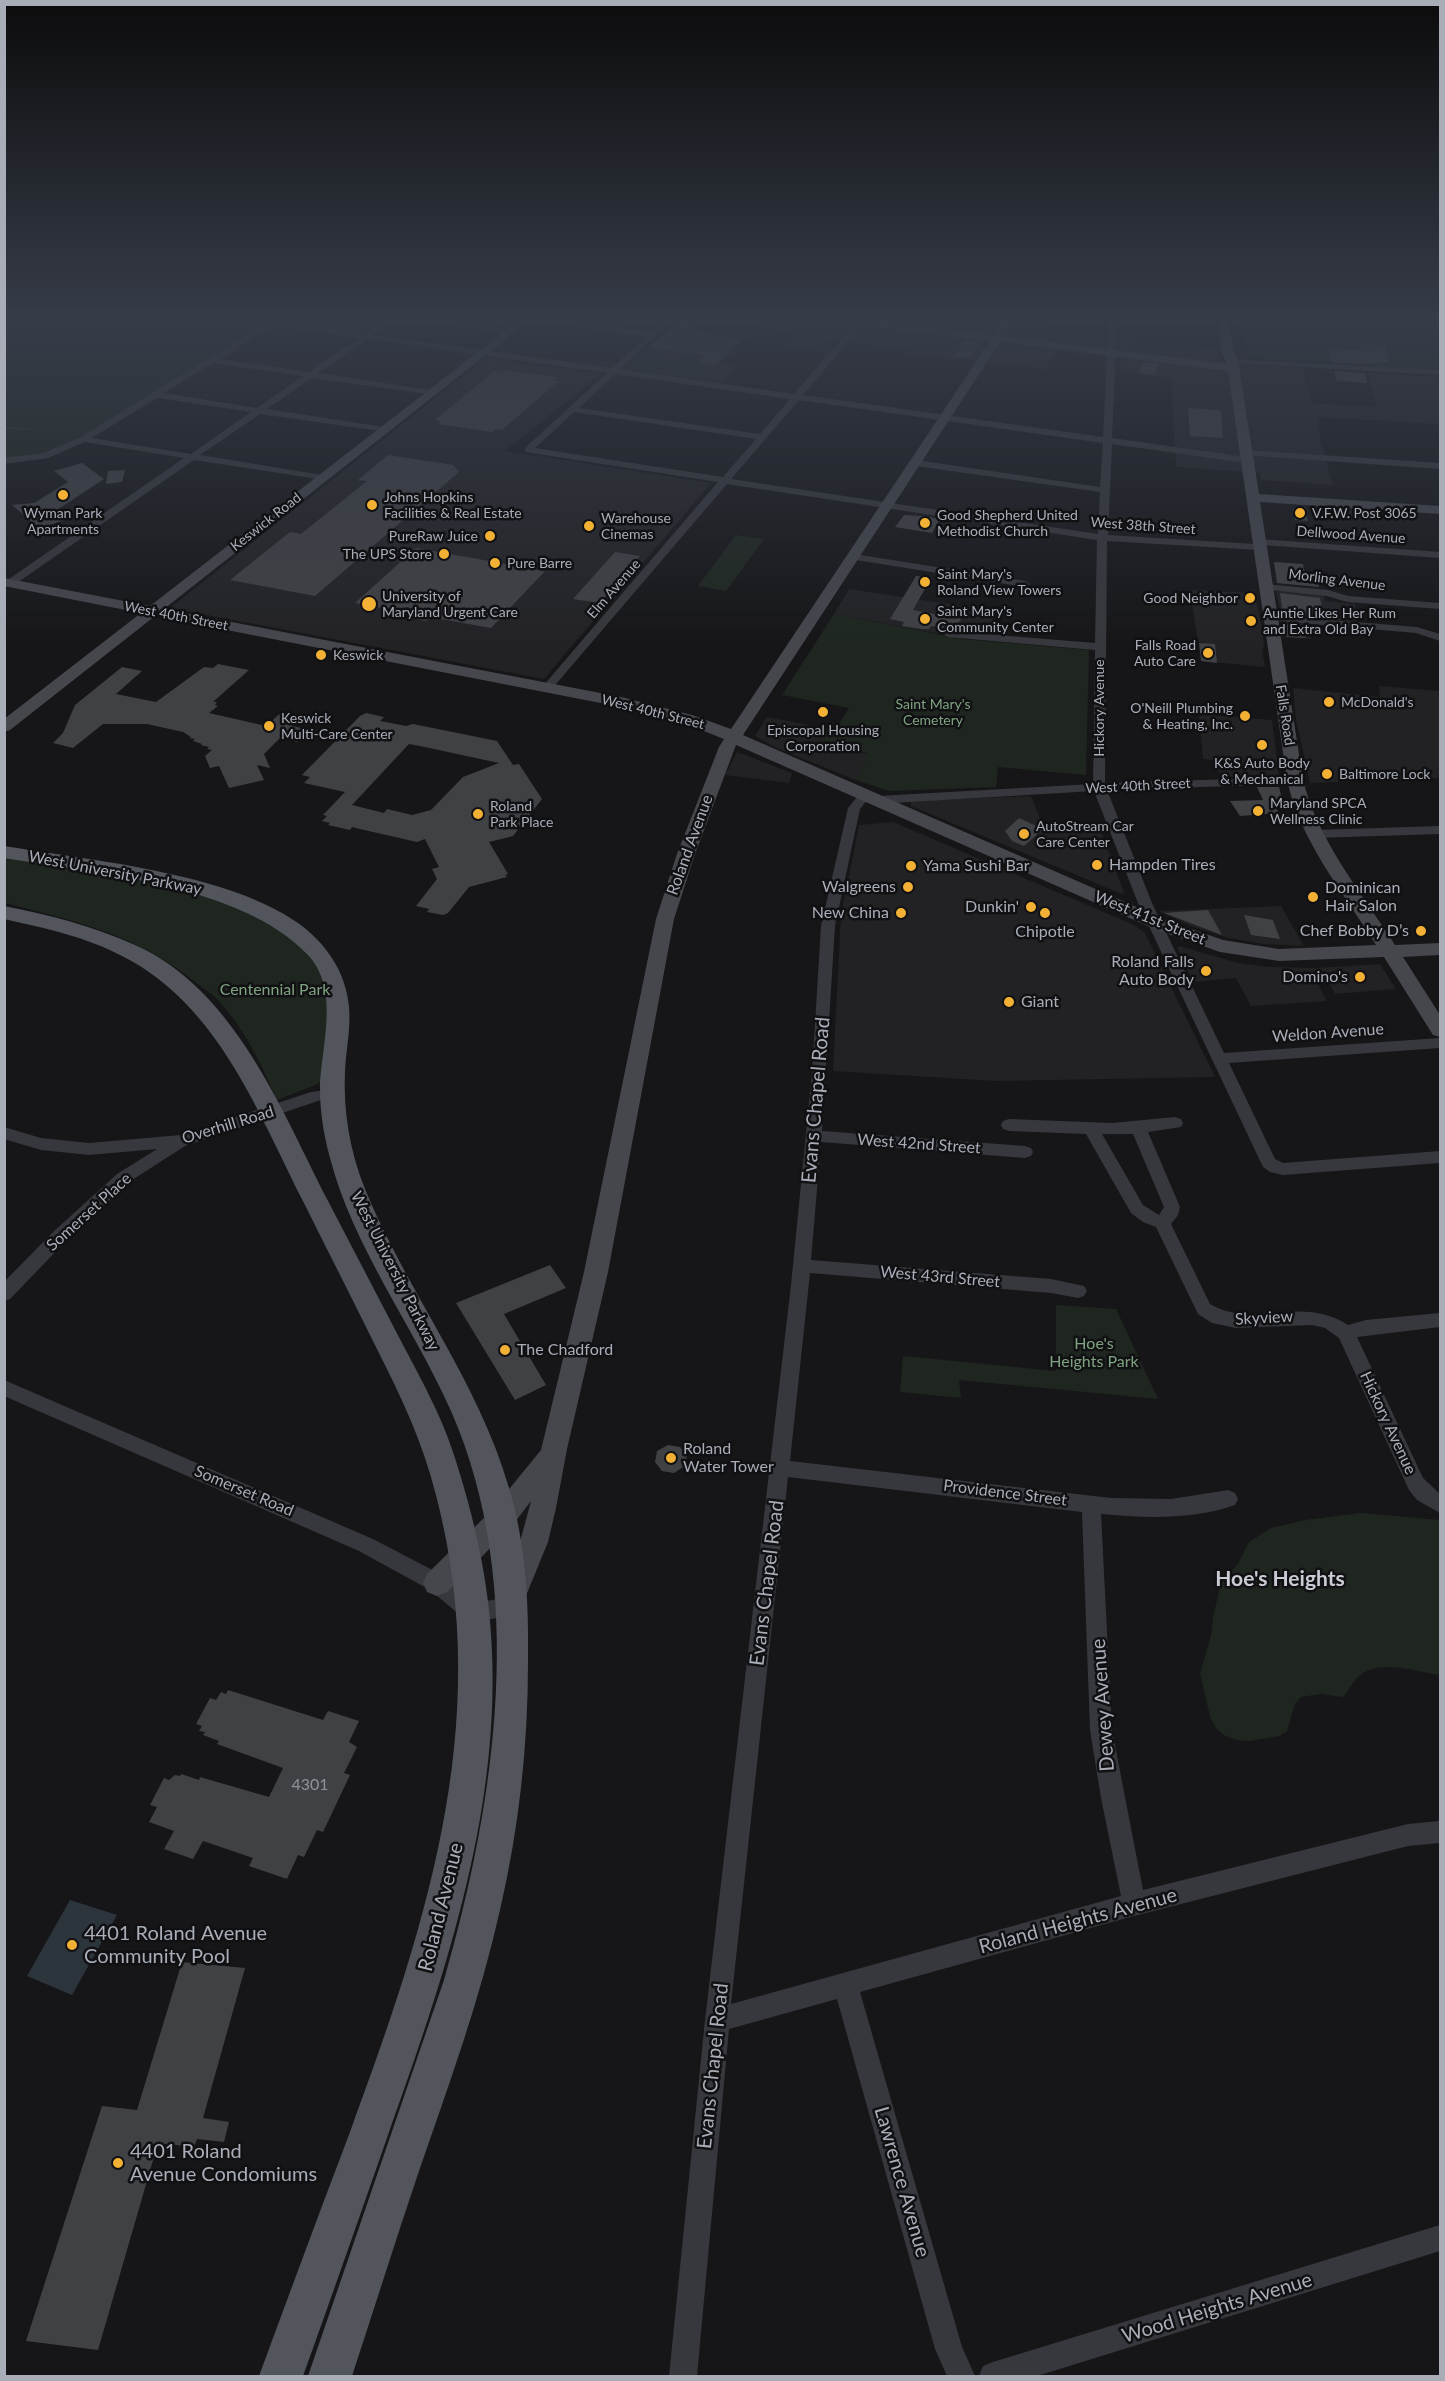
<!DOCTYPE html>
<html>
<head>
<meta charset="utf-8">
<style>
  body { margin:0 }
  #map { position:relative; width:1445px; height:2381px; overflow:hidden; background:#161618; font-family:Lato,sans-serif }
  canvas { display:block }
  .frame { position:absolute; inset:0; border:6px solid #a8adb8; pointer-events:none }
</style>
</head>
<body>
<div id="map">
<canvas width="1445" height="2381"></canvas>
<div class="frame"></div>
</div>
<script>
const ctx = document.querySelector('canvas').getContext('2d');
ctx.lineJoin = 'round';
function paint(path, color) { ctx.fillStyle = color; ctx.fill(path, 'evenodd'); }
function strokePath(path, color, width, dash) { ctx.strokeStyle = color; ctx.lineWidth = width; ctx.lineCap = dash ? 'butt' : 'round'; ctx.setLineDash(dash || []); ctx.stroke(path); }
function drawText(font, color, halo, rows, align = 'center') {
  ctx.font = font + ' Lato,sans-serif'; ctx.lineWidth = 5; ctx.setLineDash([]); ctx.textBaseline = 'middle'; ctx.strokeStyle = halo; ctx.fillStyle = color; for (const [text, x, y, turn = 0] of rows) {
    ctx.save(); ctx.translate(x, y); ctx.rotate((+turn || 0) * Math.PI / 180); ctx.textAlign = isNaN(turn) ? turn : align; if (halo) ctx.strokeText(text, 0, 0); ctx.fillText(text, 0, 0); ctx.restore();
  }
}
paint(new Path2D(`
  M723,317h277l-3,4 221,28 4,14 80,5 9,35 66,4 -10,-34 73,4v47l-121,-7 1,22 13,46 -72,-5 -1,-7 -84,-6 -5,-89 -51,-7 2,-21 -60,-7 -16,26 -139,-15 2,-4 -77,-10 -10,12 -40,-6 13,-14 -77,-10z
  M672,326l77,9 -29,29 17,3 -15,16 -96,-14z
  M486,358l115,16 -96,77 206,32 -167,196 -374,-71z
  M849,589l145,22 -1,25 -46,-4 -2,3 -111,-21z
  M1190,590l65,3 7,36 22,1 -1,-8 25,2 3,15 -48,-3 1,12 -2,1 3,18 -64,-6 -2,-18h5l-6,-1z
  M1276,590l48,5 1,6 30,3 2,18 -76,-7z
  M1379,686l61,5v87l-130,5 -14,-63 -3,-32 87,9z
  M1199,714l73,6 7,55 -57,2 -9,-17 -10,-1z
  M767,717l62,12 -9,15 49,10 -13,26 -82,-33 -19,-11z
  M737,752l55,21 -3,10 -64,-8z
  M1031,796l15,37 55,-2 23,62 -2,1 -211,-88v-4l21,-2z
  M893,822l241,103 11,8 70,144 -219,4 -163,-10 8,-156 18,-90z
  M1281,906l23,40 -40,-2 -35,-6 -38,-12 -32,-15z
  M1180,946l58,17 31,4 48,1 63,-4 16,25 -61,5 -6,-11 -11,1 9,17 -76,5 -15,-28 -43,4 -16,-34z`), '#222225');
paint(new Path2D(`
  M8,317h380l-30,18 -89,-13 -177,110 -51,22 -36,5 -1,-140z
  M1241,317h199v53l-193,-12z
  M646,355l17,1 3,2 -7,2 8,-1 3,3 -9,8 -7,-3 5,5 -2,1 -30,-4 13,-13 7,3z
  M681,357l14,2 -4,5 -10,-1 24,3 -10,10 -28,-4z
  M736,535l28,4 -38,52 -28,-5z
  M834,614l128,25 127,11 -3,125 -88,-8 -2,20 -107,4 -33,-11 12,-27 -48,-9 12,-21 7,1 10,-16 -67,-13z
  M4,856l111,18 66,14 52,16 44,20 38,31 15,37 -4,83 -8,9 -41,16c-16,-36 -33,-73 -61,-102 -8,-7 -17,-13 -26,-20 -58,-45 -116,-57 -185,-75z
  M1056,1305l60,4 42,90 -199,-19 2,18 -61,-6 3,-36 153,15z
  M1360,1513l80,7v155c-24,-3 -63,-18 -83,3 -6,6 -8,13 -14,19l-22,-3 -20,3 -6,7 -8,27 -7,5 -31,5 -12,-1 -12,-4 -9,-8 -6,-11 -10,-44 11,-37 2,-19 8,-34 17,-19 11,-22 22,-14 34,-8z`), '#1e261f');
paint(new Path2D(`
  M70,1900l47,15 -45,80 -45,-19z`), '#2c353c');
strokePath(new Path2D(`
  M4,428l25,1`), '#2c353c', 2);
paint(new Path2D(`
  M683,317h19l-14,13 52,10 -24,25 -17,-3 7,-7 -57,-7z
  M966,340l15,2 -12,16 -15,-2z
  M1361,344l24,1 5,13h-3l1,4 -26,2 -31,-2 -4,-14 33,2z
  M1143,362l16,2 -5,11 -16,-2z
  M504,370l52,7 -3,3 6,1 -57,49 -7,-1 -3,3 -54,-8 3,-3 -6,-1 59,-49 7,1z
  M1334,371l31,2 2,10 -27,-2 -4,-1z
  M1188,408l30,2 3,2 2,26 -33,-2z
  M388,455l65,10 6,7 -144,124 -85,-16 60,-48 11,2 66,-53 -9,-1z
  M82,463l22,16 -47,31 12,9 -30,9 -27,-23 22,-2 34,-21 -14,-11z
  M125,470l-3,12 -16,2 2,-13z
  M1301,507h4l3,14 -13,-1 -2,-11z
  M904,515l18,1 18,3 -8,14 -37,-6z
  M416,548l62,11 67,12 -54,57 -56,-10 -10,3 -16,-3 3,-2 -5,-1 2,-2 -54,-10z
  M615,552l25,4 -40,47 -27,-4z
  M1274,562l29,2 3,16 12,1 1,6 -42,-4z
  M916,576l15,2 -18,32 31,6 4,-7 17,3 -10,17 -24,-3 -2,3h-7l-20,-3 2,-4 -14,-3z
  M1280,593l40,5 3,14h-9l-2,4 -29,-2z
  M1285,624l24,2 -4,12 -18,-1z
  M1199,643l16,1 2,19 -16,-2z
  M218,664l31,6 -36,32h4l-2,3 3,1 -9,7 57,13 16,-14 20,5 -10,9 18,4 -12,12 -18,-4 -16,16 6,14 -13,-3 7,15 -35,8 -10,-22 -9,2 -5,-12 7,-6 -5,-1 2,-2 -8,-2 1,-1 -9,-3 2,-2 -6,-1 2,-1 -8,-5 -36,-8h-44l-30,24 -20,-5 10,-10 12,-28 47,-38 20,4 -26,23 40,8 48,-35 9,1z
  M366,713l18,4 -4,4 26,5 7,-2 84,17 16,24 6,-1 23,35 -29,37 -24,6 19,32 -3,1 2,2 -38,10 -21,26 -5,2 -16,-3 2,-3 -13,-3 21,-27 -5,-10 7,-2 -14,-28 -8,3 -57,-13 -8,-2 -2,3 -22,-5 2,-2 -8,-2 5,-5 -4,-1 22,-23 -41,-9 6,-6 -8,-2 58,-59zM409,744l11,2 79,17 -36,14 -32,33 -19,5 -25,-6 -3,4 -32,-8z
  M1257,787h22l4,16 -10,1 6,9 -39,3 -10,-15 33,-1z
  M1019,818l24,11 -19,17 -12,-5 -7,-10z
  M1208,910l14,25 -58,-22z
  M1244,915l29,5 7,19 -29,-4z
  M550,1265l16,23 -62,26 42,71 -31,15 -59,-97z
  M668,1445l12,2 7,8 -2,11 -11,7 -12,-2 -7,-9 2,-11z
  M228,1690l95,30 5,-9 31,10 -10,21 8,5 -13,26 6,2 -27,57 -6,-2 -13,27 -6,-2 -11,24 -38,-13 4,-8 -50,-17 -10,18 -29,-10 10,-18 -25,-9 8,-15 -7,-2 14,-27 5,2 6,-5 5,1 1,-2 18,6 1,-3 69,20 14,-29 -66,-24 2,-3 -16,-6 2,-3 -6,-1 3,-5 -6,-2 14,-26 6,2 5,-8 5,2z
  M182,1962l63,6 -42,150 26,4 -5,20 -27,-3 -3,8 -36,-4 -60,207 -72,-9 76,-235 35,4z`), '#404145');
paint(new Path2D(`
  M389,317h28l97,14 -4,2 -112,-15 -25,17 239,33 34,-31 -123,-19 12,-1 116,15 17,-15h8l-56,52 174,25 67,-77h8l-66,78 300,42 6,-120h8l-5,121 134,19 5,3 -5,3 -134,-19 -4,91 147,9v-4l4,-1 181,13v6l-177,-13v4l-4,1 -152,-9 -2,239v3l194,-6 2,3 -6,4 -188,6 45,113 72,150 216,-15v10l-211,15 46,96 8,4 157,-12v12l-157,12 -13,-3 -7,-5 -125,-264 -44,-112 -217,13 -6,-4 6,-4 216,-12 2,-134 -147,-13 -5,-3 5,-3 147,12 2,-103 -370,-56 -176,206h-8v-4l175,-204 -193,-30v-4l82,-75 -239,-34 -50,34 113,17 3,1v4l-122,-17 -45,31 117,18 4,3 -1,2 -127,-18 -60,41 122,20 3,1v4l-131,-20 -180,125h-8v-4l178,-123 -99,-16 -37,16 -44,6v-6l39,-5 38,-16 188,-116 96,13zM273,326l86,12 -50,34 -89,-13zM213,363l90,13 -46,32 -93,-15zM615,374l175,25 -30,35 -181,-26zM157,398l94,14 -60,42 -99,-16zM799,400l304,43 -3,44 -184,-27 -5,3 5,3 184,26 -2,42 -367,-55zM574,412l182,27 -33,38 -188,-29z
  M1232,359l208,11v5l-211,-12v-4z
  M1245,450l195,13v6l-198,-14v-4z
  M854,554l171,27 5,3 -5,3 -175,-28 -1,-2z
  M1265,584l63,6 20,6 92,7v6l-93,-7 -20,-6 -66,-7 -1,-2z
  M1270,615l147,12 23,7v7l-24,-8 -150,-13 -1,-2z
  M865,791l6,4 -11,14 -25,117 -13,205 203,15 6,2 2,4 -2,4 -6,2 -204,-16 -10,118 240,19 33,7 3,5 -3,5 -6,2 -27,-5 -241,-20 -20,188 321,37 60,1 57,-9 7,3 3,6 -3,6c-42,15 -90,13 -134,9l11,216 31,160 265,-66 32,-3v22l-32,3 -274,70 -274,76 102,355 13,29h-28l-12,-27 -98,-350 -108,30 -32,347h-28l36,-356 86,-735 21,-212 9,-147 27,-118 13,-16zM788,1477l294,35 8,218 11,68 20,98 -390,108z
  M1440,826v8l-125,4 -6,-4 6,-4z
  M333,1089l5,1 3,4 -3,4 -20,3 -133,45 -56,36 -65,61 -54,56 -6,2v-19l48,-49 65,-59 40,-25 -68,6 -48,-5 -37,-11v-12l37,11 48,5 92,-8 130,-43z
  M1175,1117l6,2 2,4 -2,4 -33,5 32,75 -2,8 -7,9 39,80c44,26 90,-10 138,21l18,-5 74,-7v14l-83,10 66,141 17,16v19l-23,-13 -8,-10 -70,-152 -14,-10 -13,-3 -76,3 -24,-5 -14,-9 -42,-87 -13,-5 -12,-9 -45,-79 -77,-3 -6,-2 -2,-4 2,-4 6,-2 103,4zM1102,1134h31l31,73 -5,8 -16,-10z
  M4,1380l369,159 71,37 32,27 37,-7 7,3 3,7 -3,7 -47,10 -7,-3 -36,-30 -71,-39 -355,-155z
  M1440,2225v26l-403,125h-58l4,-10 10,-4z`), '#37383d');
paint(new Path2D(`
  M523,317h11l-370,292 457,88 71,18 39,14 259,-388 -166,-21 -5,-3h28l147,18 12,-18h10l-12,19 223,28 -6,-15 -3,-32h10l5,32 5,12 21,133 181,12v8l-180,-12 43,278c15,61 59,113 92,165l45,-2v12l-37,2 37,58v22l-7,-2 -49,-78 -105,4 -59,-9 -63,-22 -421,-185 -41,109 -21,65 -66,353 -41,177 -11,59 -8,34 -25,61 -10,4 -10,-4 -4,-9 21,-52 11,-41 -19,25 -65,66 -10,4 -10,-4 -4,-9 4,-9 65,-64 49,-60 43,-178 72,-353 21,-65 42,-107 5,-8 -43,-17 -60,-15 -466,-91 -145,114 -6,2v-13l137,-106 -137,-27v-8l146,28zM1000,342l228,29 59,409c13,61 57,113 89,165l-97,4 -56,-9 -52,-18 -428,-187z`), '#45474d');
paint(new Path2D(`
  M4,846c85,14 224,27 294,77 28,20 48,49 51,84 2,21 -3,43 -4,64 -2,40 5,81 20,118 42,103 113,191 144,299 17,56 20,116 19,174 0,84 -9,166 -28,248 -20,90 -52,177 -82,264 -23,68 -44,135 -66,202h-44l136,-396c52,-178 84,-394 7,-569 -37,-84 -98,-164 -121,-253 -6,-22 -10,-45 -10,-69 1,-43 21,-100 -13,-135 -66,-69 -212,-81 -303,-96z
  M4,906c46,9 89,20 131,39 99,44 146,164 192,254 25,48 50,96 75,144 19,36 38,70 51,109 21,64 37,132 39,200 7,166 -49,329 -104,483 -28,80 -56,161 -85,241h-44c30,-81 60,-163 91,-244 80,-216 148,-425 81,-655 -15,-52 -39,-98 -63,-146 -21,-43 -43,-85 -64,-128 -46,-90 -85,-197 -180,-246 -37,-20 -79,-29 -120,-38z`), '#53555c');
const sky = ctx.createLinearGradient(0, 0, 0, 650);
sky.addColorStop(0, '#0c0c0d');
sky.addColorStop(0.49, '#363c48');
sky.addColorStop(1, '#363c4800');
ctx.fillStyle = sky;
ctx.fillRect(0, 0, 1445, 650);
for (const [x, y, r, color] of [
  [63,495,6,"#f2b134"],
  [372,505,6,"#f2b134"],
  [1300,513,6,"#f2b134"],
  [925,523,6,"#f2b134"],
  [589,526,6,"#f2b134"],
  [490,536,6,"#f2b134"],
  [444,554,6,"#f2b134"],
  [495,563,6,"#f2b134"],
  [925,582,6,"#f2b134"],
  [1250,598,6,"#f2b134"],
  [369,604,8,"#f2b134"],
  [925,619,6,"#f2b134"],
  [1251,621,6,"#f2b134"],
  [1208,653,6,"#f2b134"],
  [321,655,6,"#f2b134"],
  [1329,702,6,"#f2b134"],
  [823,712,6,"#f2b134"],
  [1245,716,6,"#f2b134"],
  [269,726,6,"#f2b134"],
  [1262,745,6,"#f2b134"],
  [1327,774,6,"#f2b134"],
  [1258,811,6,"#f2b134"],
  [478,814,6,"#f2b134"],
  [1024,834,6,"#f2b134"],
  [1097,865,6,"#f2b134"],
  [911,866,6,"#f2b134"],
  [908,887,6,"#f2b134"],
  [1313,897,6,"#f2b134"],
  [1031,907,6,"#f2b134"],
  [901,913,6,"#f2b134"],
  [1045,913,6,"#f2b134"],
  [1421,931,6,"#f2b134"],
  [1206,971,6,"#f2b134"],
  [1360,977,6,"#f2b134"],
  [1009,1002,6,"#f2b134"],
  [505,1350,6,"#f2b134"],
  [671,1458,6,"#f2b134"],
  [72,1945,6,"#f2b134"],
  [118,2163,6,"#f2b134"]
]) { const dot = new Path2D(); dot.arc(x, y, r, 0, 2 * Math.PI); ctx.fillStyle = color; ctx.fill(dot); strokePath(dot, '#111113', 2); }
drawText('14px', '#a8adb8', '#111113', [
  ["Johns Hopkins",384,497],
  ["Facilities & Real Estate",384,513],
  ["Wyman Park",63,513,"center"],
  ["Apartments",63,529,"center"],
  ["V.F.W. Post 3065",1312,513],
  ["Good Shepherd United",937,515],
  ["Methodist Church",937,531],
  ["Warehouse",601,518],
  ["Cinemas",601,534],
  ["PureRaw Juice",478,536,"right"],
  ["The UPS Store",432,554,"right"],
  ["Pure Barre",507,563],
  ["Saint Mary's",937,574],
  ["Roland View Towers",937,590],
  ["University of",382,596],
  ["Maryland Urgent Care",382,612],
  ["Good Neighbor",1238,598,"right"],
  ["Saint Mary's",937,611],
  ["Community Center",937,627],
  ["Auntie Likes Her Rum",1263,613],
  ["and Extra Old Bay",1263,629],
  ["Falls Road",1196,645,"right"],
  ["Auto Care",1196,661,"right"],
  ["Keswick",333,655],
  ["McDonald's",1341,702],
  ["O'Neill Plumbing",1233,708,"right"],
  ["& Heating, Inc.",1233,724,"right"],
  ["Keswick",281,718],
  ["Multi-Care Center",281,734],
  ["Episcopal Housing",823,730,"center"],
  ["Corporation",823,746,"center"],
  ["K&S Auto Body",1262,763,"center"],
  ["& Mechanical",1262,779,"center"],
  ["Baltimore Lock",1339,774],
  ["Maryland SPCA",1270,803],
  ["Wellness Clinic",1270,819],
  ["Roland",490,806],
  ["Park Place",490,822],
  ["AutoStream Car",1036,826],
  ["Care Center",1036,842]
], 'left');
drawText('14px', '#a8adb8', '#111113', [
  ["Keswick Road",266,522,-38],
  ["West 38th Street",1143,526,4],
  ["Dellwood Avenue",1351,535,4],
  ["Morling Avenue",1337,580,7],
  ["Elm Avenue",614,589,-49],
  ["West 40th Street",176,616,11],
  ["Hickory Avenue",1099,708,-90],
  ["West 40th Street",653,712,14],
  ["Falls Road",1285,715,81],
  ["West 40th Street",1138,786,-3]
]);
drawText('14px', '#7fa381', '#111113', [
  ["Saint Mary's",933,704],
  ["Cemetery",933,720]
]);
drawText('16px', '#a8adb8', '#111113', [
  ["Roland Avenue",690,845,-70],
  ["West University Parkway",115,873,11],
  ["West 41st Street",1150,918,22],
  ["Weldon Avenue",1328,1033,-4],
  ["Overhill Road",228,1125,-17],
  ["West 42nd Street",919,1144,4],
  ["Somerset Place",89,1212,-42],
  ["West University Parkway",395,1271,63],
  ["West 43rd Street",940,1277,5],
  ["Skyview",1264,1318,-3],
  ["Hickory Avenue",1388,1423,65],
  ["Somerset Road",244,1491,23],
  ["Providence Street",1005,1493,7]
]);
drawText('16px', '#a8adb8', '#111113', [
  ["Hampden Tires",1109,865],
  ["Yama Sushi Bar",923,866],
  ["Walgreens",896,887,"right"],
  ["Dominican",1325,888],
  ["Hair Salon",1325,906],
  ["Dunkin'",1019,907,"right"],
  ["New China",889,913,"right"],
  ["Chef Bobby D’s",1409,931,"right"],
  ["Chipotle",1045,932,"center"],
  ["Roland Falls",1194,962,"right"],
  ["Auto Body",1194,980,"right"],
  ["Domino's",1348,977,"right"],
  ["Giant",1021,1002],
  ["The Chadford",517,1350],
  ["Roland",683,1449],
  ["Water Tower",683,1467]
], 'left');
drawText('16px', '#7fa381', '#111113', [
  ["Centennial Park",275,990],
  ["Hoe's",1094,1344],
  ["Heights Park",1094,1362]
]);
drawText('16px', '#8e929b', null, [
  ["4301",310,1785]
]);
drawText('20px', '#a8adb8', '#111113', [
  ["Evans Chapel Road",816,1100,-85],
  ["Evans Chapel Road",767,1583,-83],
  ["Dewey Avenue",1103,1705,-94],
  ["Roland Avenue",441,1907,-76],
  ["Roland Heights Avenue",1078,1921,-15],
  ["Evans Chapel Road",713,2066,-84],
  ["Lawrence Avenue",902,2182,74],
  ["Wood Heights Avenue",1217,2308,-17]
]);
drawText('20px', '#a8adb8', '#111113', [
  ["4401 Roland Avenue",84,1934],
  ["Community Pool",84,1957],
  ["4401 Roland",130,2152],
  ["Avenue Condomiums",130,2175]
], 'left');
drawText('bold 21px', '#c9ccd4', '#111113', [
  ["Hoe's Heights",1280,1579]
]);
</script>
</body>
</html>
